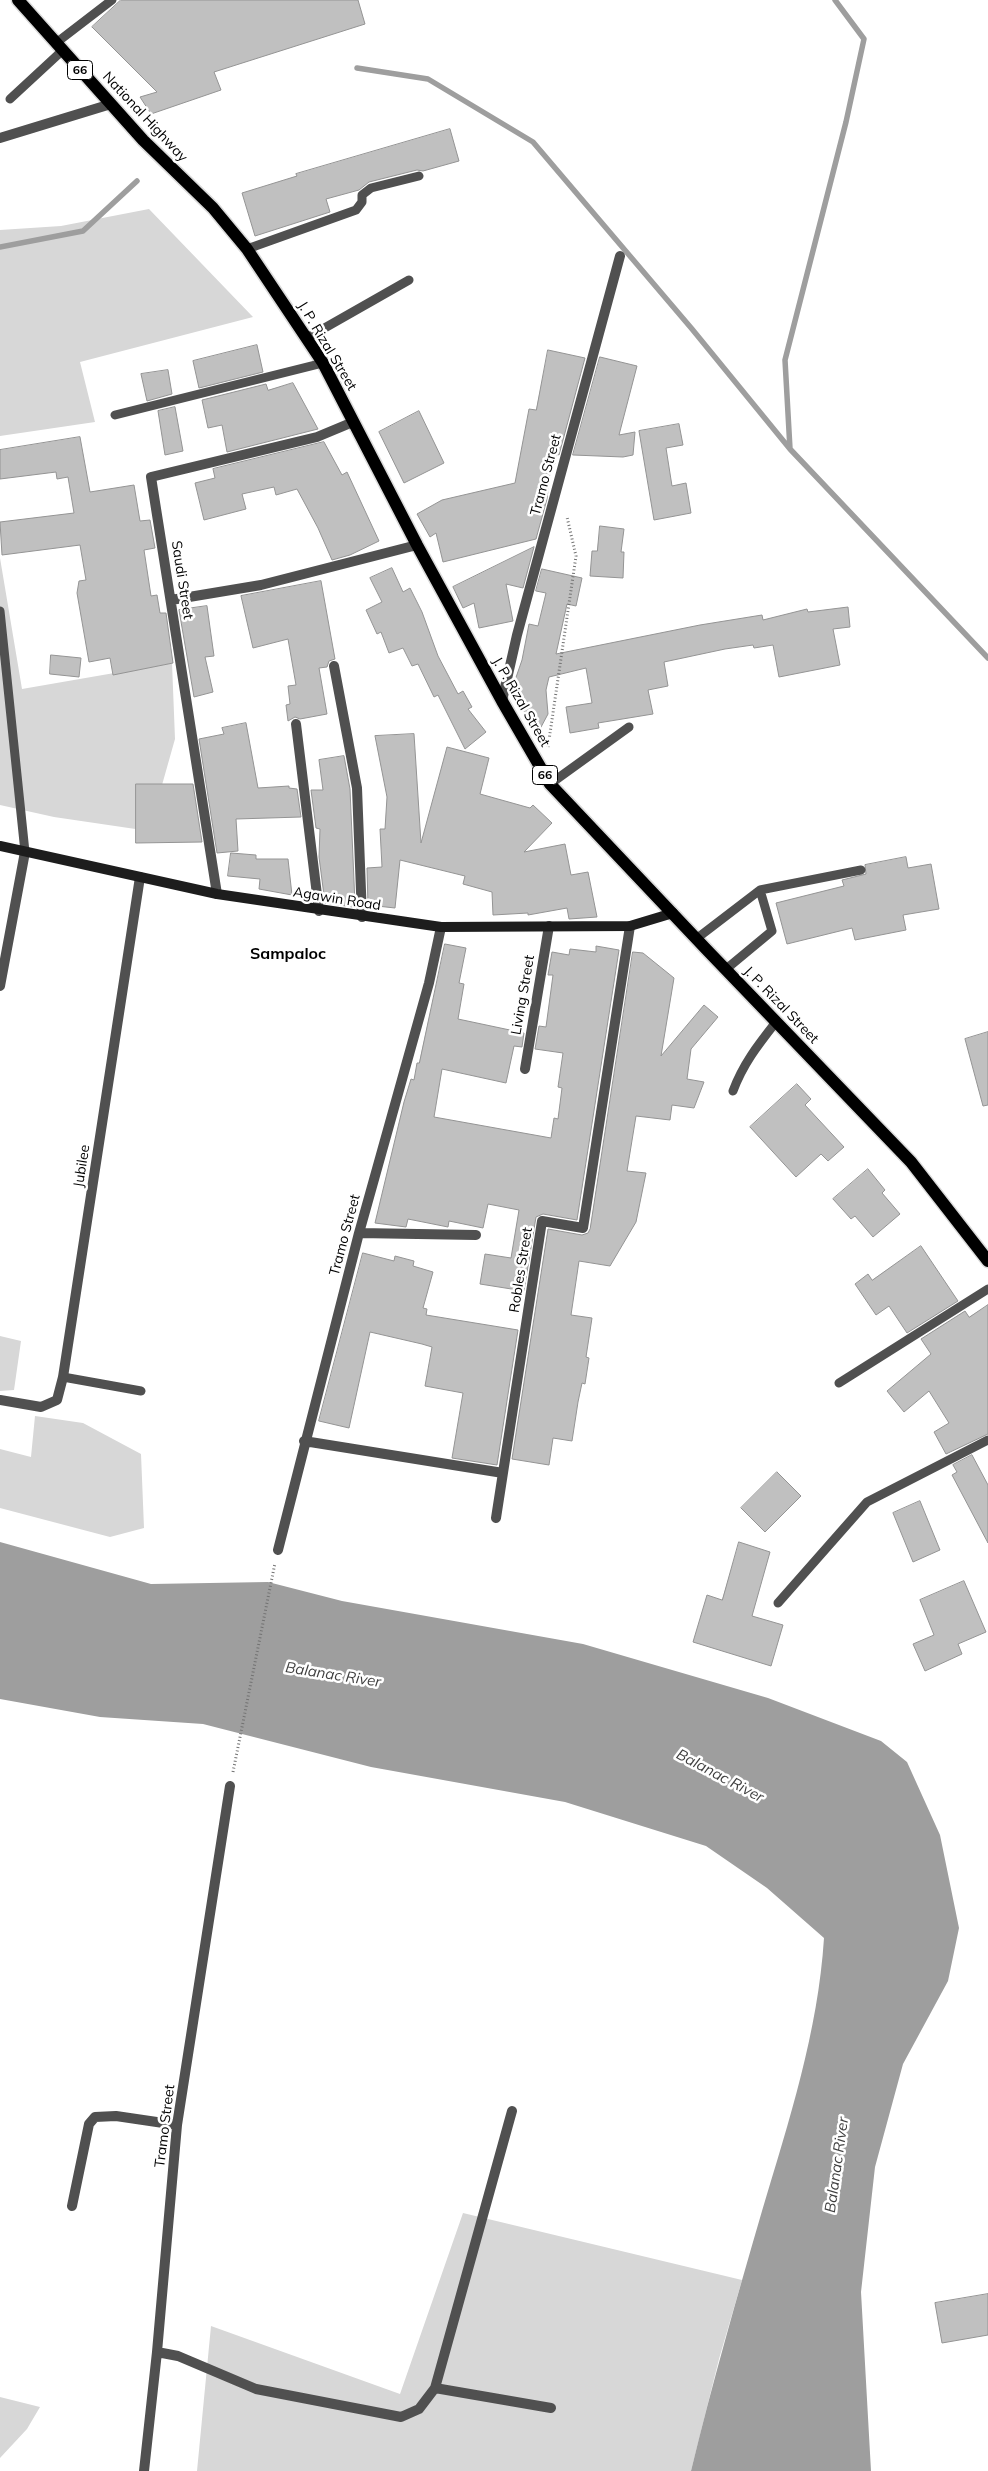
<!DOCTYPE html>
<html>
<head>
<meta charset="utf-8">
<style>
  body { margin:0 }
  canvas { display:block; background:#fff }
</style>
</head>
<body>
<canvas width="988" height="2471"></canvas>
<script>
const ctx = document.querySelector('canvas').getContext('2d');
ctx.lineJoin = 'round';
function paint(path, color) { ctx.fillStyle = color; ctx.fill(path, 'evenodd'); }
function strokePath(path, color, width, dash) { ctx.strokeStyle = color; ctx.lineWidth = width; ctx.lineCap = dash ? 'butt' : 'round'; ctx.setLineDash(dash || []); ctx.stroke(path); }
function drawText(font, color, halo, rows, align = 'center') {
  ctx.font = font + ' Mulish,sans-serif'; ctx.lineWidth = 5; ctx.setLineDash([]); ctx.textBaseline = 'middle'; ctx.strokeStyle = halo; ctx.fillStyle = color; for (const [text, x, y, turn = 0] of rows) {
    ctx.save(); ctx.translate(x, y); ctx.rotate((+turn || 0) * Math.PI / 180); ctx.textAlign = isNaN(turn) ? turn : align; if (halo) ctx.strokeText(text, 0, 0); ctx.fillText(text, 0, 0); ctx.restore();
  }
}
paint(new Path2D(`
  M149,209l104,108 -173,45 15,60 -95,14v-206l61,-4z
  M0,558l22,131 150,-26 3,76 -26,92 -95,-14 -54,-12z
  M0,1336l21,5 -7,49 -14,1z
  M35,1416l48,7 58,31 3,74 -34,9 -110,-29v-59l31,8z
  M463,2213l279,67 -23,79 -28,112h-494l14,-145 189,68z
  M0,2397l40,10 -13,22 -27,29z`), '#d7d7d7');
paint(new Path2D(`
  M0,1542l151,42 117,-2 74,19 241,43 185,54 113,43 26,21 33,73 19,93 -11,53 -45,83 -28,103 -14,125 10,179h-180c21,-87 46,-174 71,-260 27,-90 56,-179 62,-273l-57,-50 -61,-42 -141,-44 -194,-35 -168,-43 -103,-7 -100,-18z`), '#9e9e9e');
strokePath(new Path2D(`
  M835,0l29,39 -18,83 -61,238 5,89 198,209
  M357,68l71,11 105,63 159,187 98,120
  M0,247l83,-16 54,-50`), '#9e9e9e', 5.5);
const building = new Path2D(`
  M121,0h237l7,24 -151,48 7,18 -70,24 -11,-17 17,-5 -65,-65z
  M450,129l9,32 -36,10 -6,-1 -48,12 -10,8 -33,9 4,13 -75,24 -13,-43 55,-17 -1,-2z
  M257,345l6,27 -64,16 -6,-27z
  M548,350l37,8 -26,97 -2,-1 -2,10 -4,-1 -4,36 -11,40 -93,23 -7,-29 -6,4 -13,-23 25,-14 73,-17 14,-74 7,1z
  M600,357l37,9 -18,69 16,-3 -2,23 -10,2 -50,-2z
  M168,370l4,24 -25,7 -6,-27z
  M293,383l25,46 -91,23 -5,-27 -14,3 -6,-28 64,-16 2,6z
  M175,407l8,44 -18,4 -7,-44z
  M419,411l25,52 -40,20 -25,-51z
  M679,424l4,21 -17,3 6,38 14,-3 5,30 -37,7 -15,-89z
  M80,437l10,55 44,-7 6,36 10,-1 5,28 -11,2 7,46 6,-1 3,18h6l7,50 -60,12 -3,-17 -21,4 -12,-69 2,-12 7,-1 -6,-35 -78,10 -2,-33 74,-9 -6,-36 -11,2 -1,-7 -56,7v-29z
  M324,442l18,33 5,-3 32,69 -29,14 -18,5 -14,-32 -21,-39 -21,6 -2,-8 -32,7 4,15 -42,11 -9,-37 20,-5 -2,-9z
  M600,526l24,3 -3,23h3l-1,26 -33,-2 2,-25h5z
  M534,547l-11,41 -17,-4 7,37 -34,7 -5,-25 -11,5 -10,-21z
  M392,568l11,24 7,-4 12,24 16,44 20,38 5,-3 9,16 -4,2 18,23 -21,17 -27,-54 -4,2 -16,-33 -6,2 -9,-18 -14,5 -8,-21 -4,2 -11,-24 16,-8 -12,-24z
  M542,569l40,9 -6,28 -9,-2 -11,50 144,-29 62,-10 1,5 44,-11 1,3 40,-5 2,20 -17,2 7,36 -61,12 -6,-32 -19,3 -1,-3 -28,4 -61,13 4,24 -20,4 5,24 -55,9 1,5 -29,5 -4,-26 26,-4 -6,-35 -37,9 -3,13 2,24 -8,15 -9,-5 -19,-35 10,-29 7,-36 9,2 8,-33 -10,-2z
  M321,581l14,78 -6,2 -2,6 -8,1 8,46 -27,5 -5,-2 -7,4 -2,-16 4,-1 -2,-18 8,-1 -8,-46 -35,9 -12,-52z
  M207,606l7,50 -9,1 8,35 -19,5 -15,-87z
  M51,655l30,3 -2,19 -29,-3z
  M246,723l12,65 31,-2v2l8,1 4,28 -65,2 2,32 -21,2 -18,-114 25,-5 -2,-6z
  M414,734l7,109 26,-96 42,11 -9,36 50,14 3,-3 19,18 -28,29 41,-8 6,31 17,-3 9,45 -28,2 -2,-11 -39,7v-2l-35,2 -1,-23 -29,-8 2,-8 -65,-16 -5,48 -27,-3 -1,-37 15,-1 -2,-38h5l2,-32 -12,-61z
  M344,756l6,33 5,115 -2,3 -28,-4 -6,-46 1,-28 -4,-1 -5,-38h12l-4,-30z
  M136,784h57l9,58 -66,1z
  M231,853l25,2v4h32l4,36 -33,-6 1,-10 -32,-3z
  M906,857l2,11 23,-4 8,45 -36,6 3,15 -51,10 -3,-12 -65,16 -11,-41 68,-17 -2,-6 24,-6 -1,-9z
  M445,944l21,4 -7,35 5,1 -6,35 66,14 -2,14 -8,-1 -8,37 -64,-14 -8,48 117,21 3,-20 4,1 4,-31 -4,-1 5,-34 -28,-4 4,-23 7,1 7,-52h-5l4,-23 17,3 1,-6 26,3v-6l23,4 -42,270 -34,-6 -7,3 -12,74 -44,-7 5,-30 26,4 8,-48 -31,-6 -5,24 -34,-7 -1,6 -40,-8 -2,8 -31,-4 29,-121 7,-23 3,1 3,-17h2z
  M633,952l10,1 31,25 -13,78 43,-51 14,12 -27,32 -4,30 17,3 -10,26 -22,-3 -2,15 -34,-4 -9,55 19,2 -10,49 -26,44 -31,-5 -8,54 21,3 -6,39 3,1 -4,26 -3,-1 -4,19 -6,39 -19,-3 -4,27 -37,-6 36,-230 34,6 6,-2 2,-4z
  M988,1032v73l-5,1 -18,-67z
  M797,1084l14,15 -6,6 39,42 -16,14 -7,-7 -25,23 -46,-50z
  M868,1169l17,21 -3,3 18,21 -27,23 -18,-21 -4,3 -18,-20z
  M921,1246l37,55 -51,32 -18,-27 -13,9 -21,-31 13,-10 4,6z
  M363,1253l31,8 1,-5 19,5 -1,5 20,6 -10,36 4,1 -1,6 92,15 -21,135 -45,-7 11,-65 -38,-7 7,-39 -10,-3 -52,-12 -21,96 -30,-7z
  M988,1305v129l-42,20 -12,-22 15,-9 -20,-32 -25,21 -17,-21 44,-37 -10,-15 44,-28 4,6z
  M972,1455l16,30v58l-36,-68 5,-3 -4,-7z
  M777,1472l24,24 -36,36 -24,-24z
  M920,1501l20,49 -27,12 -20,-49z
  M739,1542l31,10 -18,64 31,9 -12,41 -78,-24 14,-47 15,5z
  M964,1581l22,51 -28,12 4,10 -37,17 -12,-27 21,-9 -14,-35z
  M988,2294v41l-46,8 -7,-40z`);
paint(building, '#c0c0c0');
strokePath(building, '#949494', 1);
const primary = new Path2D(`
  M18,0l125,140 70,68 34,41 76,114 94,182 85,156 48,83 156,165 205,213 77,99`);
strokePath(primary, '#dbdbdb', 15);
strokePath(new Path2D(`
  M548,747l28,-191 -9,-39
  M233,1772l42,-209`), '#727272', 3, [1, 2.5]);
strokePath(new Path2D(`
  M56,43l56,-43
  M10,99l53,-49
  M247,249l109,-39 6,-8v-7l9,-7 48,-12
  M307,338l102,-58
  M115,415l208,-52
  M0,611l25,241
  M550,784l79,-57
  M760,890l101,-20
  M696,939l64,-49 12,41 -47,39
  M733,1091c10,-27 25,-46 43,-69
  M63,1377l78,14
  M839,1383l149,-94
  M778,1603l89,-101 121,-62`), '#505050', 9);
strokePath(new Path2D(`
  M0,138l111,-34
  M171,600l90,-15 156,-40
  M334,666l23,122 5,129
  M502,701l15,-66 103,-379
  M296,724l23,187
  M217,894l-66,-417 166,-40 36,-15
  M0,986l25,-134
  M525,1069l24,-143
  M359,1233l117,2
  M0,1400l41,7 16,-7 6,-23 77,-500
  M304,1441l199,32
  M496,1518l46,-297 41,7 47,-302
  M278,1550l81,-317 70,-250 12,-56
  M72,2206l17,-82 6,-7 21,-1 61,9
  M157,2352l21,4 78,33 145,28 18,-8 16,-21 116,20
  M435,2388l77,-277
  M144,2471l13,-119 20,-227 53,-339`), '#505050', 10);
strokePath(new Path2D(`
  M0,846l217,48 224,33 189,-1 43,-13`), '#1d1d1d', 10);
strokePath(primary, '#000', 12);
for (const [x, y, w] of [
  [80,70,25],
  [545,775,25]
]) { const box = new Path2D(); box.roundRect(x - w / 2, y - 9.5, w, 19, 4); ctx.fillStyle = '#fff'; ctx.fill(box); strokePath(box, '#000', 1); }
drawText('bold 12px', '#000', null, [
  ["66",80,70],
  ["66",545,775]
]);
drawText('14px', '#000', '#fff', [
  ["National Highway",145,117,47],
  ["J. P. Rizal Street",327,346,59],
  ["Tramo Street",546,475,-75],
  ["Saudi Street",182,580,81],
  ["J. P. Rizal Street",521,702,60],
  ["Agawin Road",337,899,9],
  ["Living Street",523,995,-80],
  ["J. P. Rizal Street",781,1005,46],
  ["Jubilee",82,1166,-81],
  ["Tramo Street",345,1235,-75],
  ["Robles Street",521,1270,-81],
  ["Tramo Street",165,2126,-83]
]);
drawText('italic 15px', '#3f3f3f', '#fff', [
  ["Balanac River",333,1675,9],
  ["Balanac River",720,1776,28],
  ["Balanac River",837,2165,-82]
]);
drawText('bold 16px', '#000', '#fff', [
  ["Sampaloc",288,954]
]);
</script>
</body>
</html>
